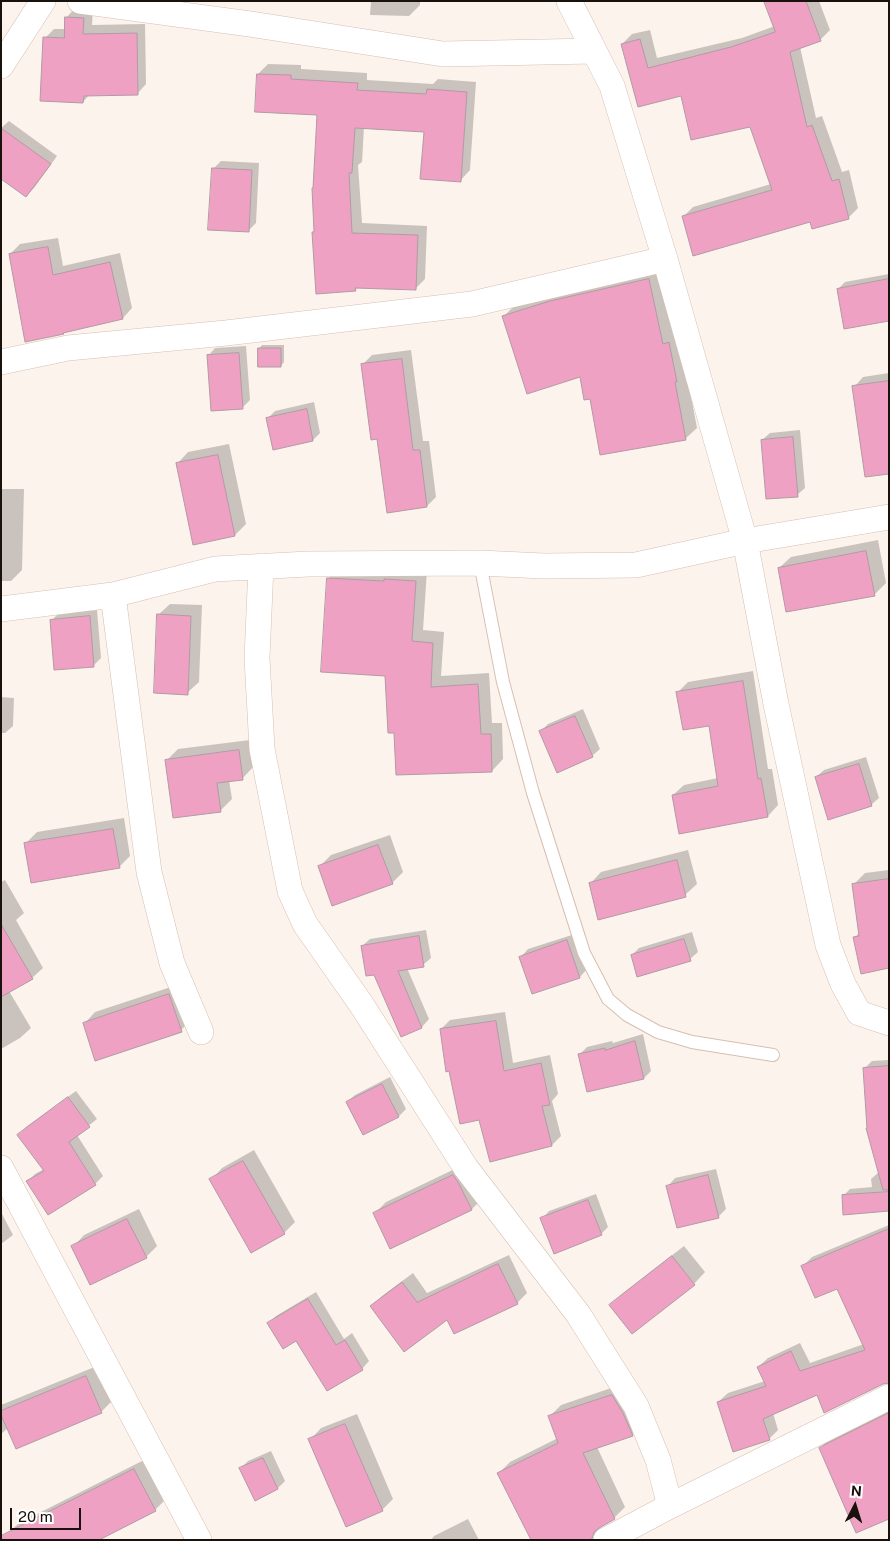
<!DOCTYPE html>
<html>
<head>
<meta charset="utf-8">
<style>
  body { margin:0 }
  #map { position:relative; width:890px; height:1541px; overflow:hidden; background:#fdf3ed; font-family:"Public Sans",sans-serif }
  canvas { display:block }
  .frame { position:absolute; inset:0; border:2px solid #18110c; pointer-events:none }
  .north { position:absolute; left:830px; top:1481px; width:50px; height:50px; -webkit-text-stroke:4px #fff; paint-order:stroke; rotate:5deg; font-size:14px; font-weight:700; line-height:20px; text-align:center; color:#18110c }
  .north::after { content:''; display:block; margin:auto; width:18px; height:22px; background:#18110c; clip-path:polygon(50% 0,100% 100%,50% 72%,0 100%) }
  .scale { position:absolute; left:10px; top:1508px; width:71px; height:22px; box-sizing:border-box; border:2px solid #18110c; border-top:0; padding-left:6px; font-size:15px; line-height:18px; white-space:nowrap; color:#18110c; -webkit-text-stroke:4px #fff; paint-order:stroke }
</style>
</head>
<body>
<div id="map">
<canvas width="890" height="1541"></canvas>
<div class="frame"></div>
<div class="north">N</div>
<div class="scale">20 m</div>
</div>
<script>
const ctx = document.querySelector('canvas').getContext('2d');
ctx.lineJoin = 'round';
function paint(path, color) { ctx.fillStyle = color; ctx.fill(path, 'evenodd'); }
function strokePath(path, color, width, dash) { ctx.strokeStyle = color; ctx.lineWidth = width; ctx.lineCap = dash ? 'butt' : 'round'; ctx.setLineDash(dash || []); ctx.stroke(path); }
paint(new Path2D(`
  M371,1h49v4l-11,11 -39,-1z
  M765,1h54l11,29 -10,10 -20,7 16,71 6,-2 20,56 7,-2 9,38 -10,10 -37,2 -128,-3 10,-10 78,-23 -20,-58 -70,-32 -43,12 -16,-62 10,-10 18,-4 7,28 85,-20 33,-12z
  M75,8l18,1 -1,16 53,-1 1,60 -9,10h-47l-7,8 -38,-64 9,-9h12v-11z
  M268,64l33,1v4l66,4v7l66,4 5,-5 38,3 -6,88 -10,11 -35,-50 -61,-4 -2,35 -4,3 4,58 65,3 -2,53 -10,10 -57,-2 -3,3 -39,-59 3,-117 -61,-40z
  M9,121l48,35 -23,32 -8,7 -25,-18v-49z
  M221,161l38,2 -3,60 -8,8 -34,-63z
  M58,238l5,28 57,-13 12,55 -9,10 -58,13 -2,2 -53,-79 10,-10z
  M660,268l26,102 11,58 -12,11 -94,-42 -10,-21 -77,-60 11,-11z
  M889,274v45l-51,-30 7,-7z
  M262,345h22v17l-3,4 -22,-17z
  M246,346l4,54 -8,8 -34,-52 7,-8z
  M411,350l12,91h6l7,56 -9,9 -49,-68 -15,-74 9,-9z
  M889,373v100l-35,-86 9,-10z
  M314,402l6,31 -7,7 -45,-22 7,-7z
  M800,430l5,58 -8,7 -35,-55 8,-7z
  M229,444l17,80 -11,11 -58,-71 11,-12z
  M1,489h23l-2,81 -11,11h-10z
  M878,540l8,43 -12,12 -95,-27 12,-11z
  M340,567l87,3 -4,60 21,2 -3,44 48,-3 3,50h10l1,36 -11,12 -96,-39 -10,-57 -58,-96z
  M170,604l32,1 -3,77 -12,11 -29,-78z
  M97,610l4,48 -8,8 -42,-45 8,-8z
  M753,671l15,98h4l6,36 -10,11 -95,-21 11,-10 34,-7 -8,-54 -33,-31 11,-11z
  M1,697l13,1 -1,28 -8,7h-4z
  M583,709l17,40 -8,7 -51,-25 7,-7z
  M250,740l3,27 -11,12 -13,1 3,19 -12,12 -54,-50 12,-12z
  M866,757l13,41 -8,7 -55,-28 8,-7z
  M124,818l6,38 -11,11 -94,-23 12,-12z
  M390,835l13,37 -11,11 -73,-16 12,-12z
  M688,850l9,34 -12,11 -95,-11 11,-12z
  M889,870v97l-34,-30 5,-5 -6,-48 11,-11z
  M5,880l19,33 -8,7 27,48 -11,10 -23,13 22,37 -11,10 -19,11v-167z
  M426,930l5,28 -8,7 -16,3 22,51 -7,8 -20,8 -40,-89 8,-7z
  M692,932l6,20 -8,7 -58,-4 7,-7z
  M575,934l12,35 -7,8 -47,16 -12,-36 7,-8z
  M180,984l12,35 -11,11 -97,-6 11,-12z
  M505,1012l8,51 37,-8 8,39 -6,7 9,35 -9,9 -72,-27 -39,-89 9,-9z
  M643,1034l8,37 -7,7 -65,-23 8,-8 25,-6 1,2z
  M889,1060v150l-46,-14 7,-7 22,-2 -1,-8 8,-7 -15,-103 8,-8z
  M390,1077l16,32 -7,7 -52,-14 8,-7z
  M76,1091l21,28 -20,16 26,41 -8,8 -47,29 -20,-32 7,-7 9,-5 -25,-34 7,-8z
  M254,1150l41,72 -11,11 -73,-53 11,-12z
  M465,1164l18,34 -11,11 -97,4 11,-11z
  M716,1169l10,40 -8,8 -50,-31 7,-8z
  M596,1194l12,33 -7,7 -59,-15 7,-8z
  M139,1209l18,37 -11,11 -73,-10 11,-12z
  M1,1212l12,23 -12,9z
  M889,1225v156l-71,12 -45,20 5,17 -9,9 -51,-37 10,-9 37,-12 -7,-14 10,-9 32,-15 10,20 54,-19 -26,-57 -35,-21 9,-9z
  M684,1246l21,26 -11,12 -84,21 12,-11z
  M509,1255l18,38 -10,10 -69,15 -76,-12 10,-10 31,-23 14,20z
  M316,1292l28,47 8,-6 17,28 -7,8 -66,-30 -27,-16 7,-7z
  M97,1366l15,35 -11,11 -93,16 -7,6v-29z
  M623,1384l20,40 -11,11 -35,12 28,60 -11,11 -10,6 -13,14 -92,-65 11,-11 48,-24 -8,-22 11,-11z
  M889,1409v108l-69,-69 10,-10z
  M357,1414l36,85 -11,11 -72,-70 11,-12z
  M271,1451l14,30 -7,7 -37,-20 7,-7z
  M146,1459l20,40 -11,11 -154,29 33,-29 3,4z
  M468,1519l11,21h-48l3,-4z`), '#0003');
const building = new Path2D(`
  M764,1h42l15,40 -31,11 17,75 5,-2 20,56 7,-2 10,40 -37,10 -2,-7 -117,34 -11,-40 90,-26 -22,-63 -59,13 -10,-44 -43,11 -17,-63 19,-5 8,29 83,-21 44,-15z
  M65,17l19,1 -1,16 54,-1 1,62 -54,1 -1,7 -43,-2 3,-64 21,1z
  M257,74l34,1v4l67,4 -1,7 69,4 1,-5 40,3 -6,90 -41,-3 4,-47 -69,-4 -3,45h-3l3,60 66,2 -2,55 -61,-2 1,3 -40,3 -4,-62h2l-2,-44h1l4,-73 -62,-3z
  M1,128l50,36 -25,33 -25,-18z
  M212,168l40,2 -3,62 -41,-2z
  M48,247l5,28 57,-13 13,57 -60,14 1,1 -39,8 -16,-88z
  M649,279l14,65 6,-2 8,40h-2l11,58 -86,15 -10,-56 -6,1 -4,-23 -53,17 -25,-78 48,-15z
  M889,279v42l-45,8 -7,-40z
  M258,348h23v19h-23z
  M239,353l4,56 -32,2 -4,-56z
  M402,359l11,91h7l7,57 -40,6 -10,-74 -6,1 -10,-76z
  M889,381v93l-24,3 -13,-91z
  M307,409l6,32 -40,9 -7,-32z
  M793,437l5,60 -32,2 -5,-59z
  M218,455l17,81 -42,9 -17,-82z
  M866,551l9,45 -89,16 -8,-44z
  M327,578l57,3v-2l32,2 -4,60 21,2 -2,44 47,-3 3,50h10l1,38 -96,3 -2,-42h-6l-3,-57 -64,-4z
  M157,614l34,2 -3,79 -34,-2z
  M90,616l4,51 -40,3 -4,-50z
  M743,681l15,98 3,-1 7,39 -89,17 -7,-39 46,-9 -9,-60 -26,4 -7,-38z
  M575,716l18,41 -36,16 -18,-42z
  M239,750l4,30 -26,3 4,29 -48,6 -8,-58z
  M859,764l13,42 -44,14 -13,-43z
  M113,829l7,39 -89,15 -7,-40z
  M378,845l15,39 -61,22 -14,-40z
  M677,860l9,37 -88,23 -9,-37z
  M889,879v89l-28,6 -8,-37 6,-1 -7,-52z
  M1,924l32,55 -32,18z
  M419,936l5,31 -26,4 24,57 -21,9 -27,-62 -8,1 -5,-30z
  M684,939l7,22 -54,16 -6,-22z
  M567,940l13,38 -48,16 -13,-37z
  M169,994l13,38 -87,29 -12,-38z
  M496,1021l8,50 37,-8 9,42 -8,1 10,40 -62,16 -11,-42 -19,4 -11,-53 -3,1 -6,-43z
  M635,1041l9,38 -57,13 -9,-38 27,-6v2z
  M889,1066v124h-6l-17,-62h1l-4,-60z
  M382,1084l17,33 -36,18 -17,-33z
  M68,1097l22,30 -21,15 27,43 -48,30 -22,-34 18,-10 -27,-36z
  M243,1161l42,73 -34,19 -42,-74z
  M453,1175l5,7 14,28 -82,39 -17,-36z
  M708,1175l11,43 -42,10 -11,-42z
  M889,1192v19l-46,4 -1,-20z
  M588,1200l14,35 -48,19 -14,-36z
  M127,1219l20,39 -57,27 -19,-39z
  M889,1229v154l-6,1 -59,29 -7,-18 -54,24 7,21 -37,12 -16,-50 49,-16 -9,-19 34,-16 9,20 65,-21 -28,-61 -22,9 -14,-32z
  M672,1256l23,29 -63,49 -23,-29z
  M498,1264l20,40 -64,30 -7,-14 -43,32 -34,-46 32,-24 15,20z
  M308,1299l28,46 9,-5 18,30 -36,21 -31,-50 -13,8 -16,-26z
  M86,1376l16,37 -86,36 -15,-34v-4z
  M612,1395l11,18 10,23 -50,17 32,66 -16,9 -5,4 -2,7 -2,1h-59l-34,-67 61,-30 -10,-27z
  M889,1413v106l-33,14 -37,-85z
  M345,1424l38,87 -37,16 -38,-88z
  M263,1458l15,31 -23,12 -16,-33z
  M134,1469l22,42 -57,29h-98v-4z`);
paint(building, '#eea1c3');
strokePath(building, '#b299a3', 1);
const lane = new Path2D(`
  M480,563l23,119 30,111 51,160 24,46 19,16 31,17 34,10 81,13`);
const street = new Path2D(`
  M80,1l170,23 193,30 151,-3
  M569,1l43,85 53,173 80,282 31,163 52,241 15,39 16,29 30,10
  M1,66l42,-65
  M1,362l67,-14 158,-15 246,-29 193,-45
  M261,566l-4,92 5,91 28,142 15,33 56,80 105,164 112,146 58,92 22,54 12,46
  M113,595l36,277 23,91 29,69
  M1,609l112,-14 102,-26 93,-5 172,-1 64,3 92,-1 109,-24 144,-24
  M1,1168l198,372
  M606,1540l64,-34 219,-109`);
strokePath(lane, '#d6bfb1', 14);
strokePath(street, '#d6bfb1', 26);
strokePath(lane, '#fff', 12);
strokePath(street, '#fff', 25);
</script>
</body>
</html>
